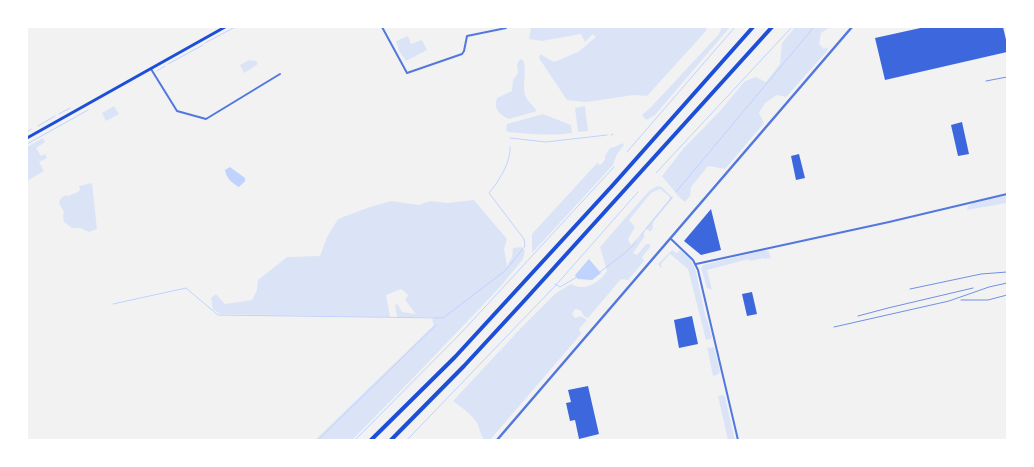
<!DOCTYPE html>
<html>
<head>
<meta charset="utf-8">
<style>
  body { margin:0 }
  #map { position:relative; width:1034px; height:467px; overflow:hidden; background:#f2f2f2; font-family:"Noto Sans",sans-serif }
  canvas { display:block }
  .frame { position:absolute; inset:0; border:28px solid #fff; pointer-events:none }
</style>
</head>
<body>
<div id="map">
<canvas width="1034" height="467"></canvas>
<div class="frame"></div>
</div>
<script>
const ctx = document.querySelector('canvas').getContext('2d');
ctx.lineJoin = 'round';
function paint(path, color) { ctx.fillStyle = color; ctx.fill(path, 'evenodd'); }
function strokePath(path, color, width, dash) { ctx.strokeStyle = color; ctx.lineWidth = width; ctx.lineCap = dash ? 'butt' : 'round'; ctx.setLineDash(dash || []); ctx.stroke(path); }
paint(new Path2D(`
  M543,27h164l-1,4 -59,65 -13,-1 -47,7 -20,-2 -28,-42 1,-4 14,8 24,-10 18,-15 -3,-3 -8,8 -4,-8 -39,7 -13,-2 2,-11h10z
  M722,27h8l-75,88 -9,5 -4,-5 9,-8 68,-73z
  M795,27h35l-9,6 -2,11 5,5 3,-2 1,1 -1,3 -41,46 -9,-2 -12,8 -6,10 5,10 -39,46 -17,-3 -17,21 -1,9 -5,6 -6,-5 -17,-21 22,-28 36,-37 25,-30 11,-4 10,5 14,-18 2,-21z
  M408,36l3,8 11,-4 5,10 -21,11 -7,-10 -3,-10z
  M522,59c6,8 0,25 3,36 2,5 8,11 12,16l-28,8c-9,-4 -16,-10 -12,-21l15,-7 1,-11 5,-7 -1,-8 2,-5z
  M249,60l7,1 2,3 -14,9 -4,-8z
  M114,106l5,8 -13,7 -4,-8z
  M585,106l3,25 -10,1 -3,-24z
  M543,114l28,11 1,8c-22,3 -42,1 -64,-1l-2,-2 1,-6z
  M43,138l2,4 -9,6 5,8 4,-2 2,4 -8,4 5,9 -17,10v-34z
  M622,143l2,2 -7,9 -4,11 -81,88v-19l66,-72 1,3 3,-1 3,-5v-3l5,-8 5,-1z
  M92,183l5,46 -8,3 -9,-4h-8l-8,-6 -1,-7 1,-3 -5,-9 2,-5 5,-3 2,1 10,-4 2,-3 -1,-3z
  M657,186l5,1 11,11 -20,24v6l-3,4 -4,-4 24,-29 -1,-3 -9,-7 -9,4 -22,27 6,7 -7,12 3,6 12,-13 2,4 -12,17 4,2 9,-11h4v3l-8,10 2,4 -16,19 -7,-1 -33,39 -4,-2 -4,-6 -5,-1 -3,5 3,4 6,-2 6,4 -8,9 2,5 -91,106h-6c-3,-5 -4,-9 -6,-15 -3,-8 -18,-19 -25,-24l69,-74 34,-34 15,-9c3,1 6,3 9,3 11,1 22,-8 27,-16l-7,-24 26,-30 23,-26z
  M1007,195v8l-40,7 1,-4 5,-3z
  M474,200l33,39 -3,10 3,17 5,-9 1,-9 8,-1 4,4 -2,8 -23,28 -83,87 -65,66h-37l119,-115 -2,-5 2,-3h-37l-2,-13 3,1 4,7 14,2 -11,-14 3,-5 -7,-6 -15,6 4,22 -170,-3 -7,-5 -2,-11 5,-4 9,10 27,-4 5,-10 1,-10 29,-23 33,-1 7,-19 11,-18 29,-11 24,-7 28,4 11,-4 18,2z
  M672,250l5,3 3,-3 10,9 5,9 10,46v1l3,8 4,15 -6,2 -18,-71 -18,-15 -9,10 1,3 -1,1 -3,-4z
  M765,250l4,2 2,6 -7,1v-1l-15,3v-2l-42,11 5,20 -5,-2 -6,-20 2,-3z
  M707,347l2,1 5,-1 6,25 -3,3 -4,1z
  M723,395l2,2 10,43h-7l-10,-44z`), '#dbe4f7');
paint(new Path2D(`
  M230,167l15,11v3l-6,6c-7,-4 -13,-9 -14,-17z
  M589,259l12,14 -9,7 -14,-1 -3,-3 1,-2z`), '#bfd3fe');
strokePath(new Path2D(`
  M205,43l30,-16
  M168,64l35,-19
  M157,71l8,-5
  M59,114l11,-6
  M38,126l17,-10
  M27,132l4,-3
  M611,135l2,-1
  M510,138l36,4 61,-7
  M27,144l61,-34
  M627,152l108,-125
  M656,173l136,-146
  M676,192l138,-165
  M641,235l31,-38
  M600,272l25,-19 11,-11
  M555,284l5,3 17,-10
  M113,304l73,-16 32,27 225,3 63,-48 19,-24 -1,-7 -35,-46c10,-12 22,-31 21,-46
  M318,440l118,-115
  M355,440l106,-107 153,-166
  M407,440l149,-155 82,-93`), '#bfd3fe', 1);
paint(new Path2D(`
  M925,27h78l4,17v8l-122,28 -10,-42z
  M962,122l7,32 -11,2 -7,-31z
  M799,154l6,24 -9,2 -5,-24z
  M711,209l10,41 -20,5 -17,-14z
  M752,292l5,22 -10,2 -5,-22z
  M692,316l6,28 -19,4 -5,-28z
  M588,386l11,48 -20,5 -4,-19 -5,1 -4,-18 5,-1 -3,-12z`), '#3d67dc');
strokePath(new Path2D(`
  M382,27l25,46 55,-19 2,-3 3,-15 39,-8
  M151,69l26,42 29,8 74,-45
  M671,239l22,21 5,10 40,170
  M696,264l193,-42 118,-28`), '#5277de', 2);
strokePath(new Path2D(`
  M497,440l355,-413`), '#5277de', 2.5);
strokePath(new Path2D(`
  M27,138l198,-111`), '#1d4ed8', 3);
strokePath(new Path2D(`
  M371,440l84,-83 157,-171 141,-159
  M391,440l73,-74 60,-65 248,-274`), '#1d4ed8', 4);
strokePath(new Path2D(`
  M986,81l21,-4
  M910,289l71,-15 26,-2
  M961,300h27l19,-5
  M858,316l30,-8 85,-20
  M834,327l115,-26 40,-14 18,-4`), '#7290e2', 1);
</script>
</body>
</html>
